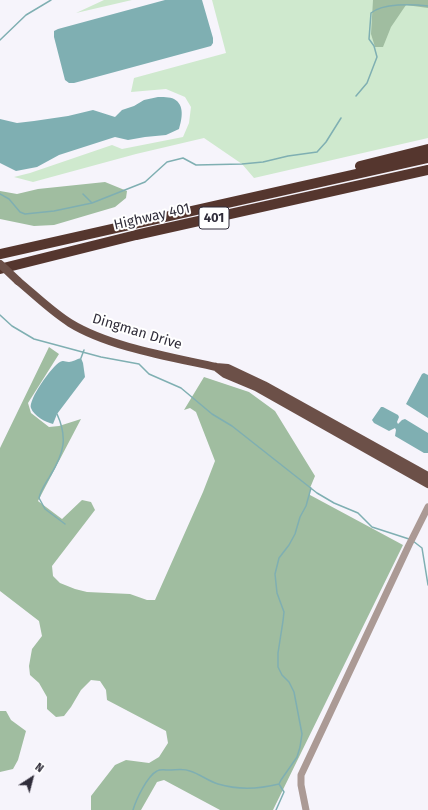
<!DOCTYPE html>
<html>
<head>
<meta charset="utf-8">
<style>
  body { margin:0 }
  #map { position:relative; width:428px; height:810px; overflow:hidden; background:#f6f4fb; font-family:"Fira Sans",sans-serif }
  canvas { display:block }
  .north { position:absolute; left:12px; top:758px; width:40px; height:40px; -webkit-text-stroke:3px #fff; paint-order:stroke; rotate:36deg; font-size:11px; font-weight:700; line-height:16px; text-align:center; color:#302d3a }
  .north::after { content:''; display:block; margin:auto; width:14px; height:18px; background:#302d3a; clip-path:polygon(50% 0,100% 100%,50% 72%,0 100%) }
</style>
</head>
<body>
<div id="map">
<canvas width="428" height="810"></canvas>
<div class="north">N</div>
</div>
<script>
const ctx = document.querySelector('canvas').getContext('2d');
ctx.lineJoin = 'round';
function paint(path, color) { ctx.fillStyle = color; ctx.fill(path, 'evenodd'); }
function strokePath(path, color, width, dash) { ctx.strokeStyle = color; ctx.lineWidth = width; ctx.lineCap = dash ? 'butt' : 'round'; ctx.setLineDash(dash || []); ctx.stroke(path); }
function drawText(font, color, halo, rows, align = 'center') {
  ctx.font = font + ' "Fira Sans",sans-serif'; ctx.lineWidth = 4; ctx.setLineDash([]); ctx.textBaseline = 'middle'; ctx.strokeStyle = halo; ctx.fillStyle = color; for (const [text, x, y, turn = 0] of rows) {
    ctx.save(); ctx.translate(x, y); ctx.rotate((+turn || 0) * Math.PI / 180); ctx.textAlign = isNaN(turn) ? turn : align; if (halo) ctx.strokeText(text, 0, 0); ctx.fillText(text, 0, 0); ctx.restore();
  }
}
paint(new Path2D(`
  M104,0h28l-56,13z
  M212,0h216v138l-174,40 -12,-14 -38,-26 -68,16 -103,28 -19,-5 16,-4 82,-28 10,4 61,-12 6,-14 2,-16 -6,-10 -19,-8 -35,3 3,-14 92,-25z`), '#cfe9ce');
paint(new Path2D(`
  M373,0h55v8l-22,-3 -15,22 -8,20h-8l-4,-13z
  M105,182l22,9 -1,7 -11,9 -61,18 -20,1 -34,-7v-28l17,3 21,-5z
  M49,347l10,7 -31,49 3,10 18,14 10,-1 22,-7 -43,82 24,18 20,-19 9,2 4,8 -43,56 1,10 7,7 15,6 12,3 43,2 17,6h8l48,-108 12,-31 -19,-49 -6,-4 -6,2 20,-33 45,15 26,19 40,65 -5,12v7l93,50 -130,265h-53l-56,-30 -7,2 -16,28h-50v-14l24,-31 11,-5 23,3 10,-6 9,-14 -2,-12 -59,-31 -1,-10 -6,-9 -9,-1 -10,10 -10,17 -7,9 -8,1 -9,-8v-12l-8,-14 -9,-8 -1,-9 3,-17 10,-13 -3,-15 -39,-30v-143z
  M0,711h6l5,9 15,11 -8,29 -5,9 -13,3z`), '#a0bda0');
paint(new Path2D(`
  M165,0h37l11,38v5l-2,3 -137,37h-5l-4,-3 -11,-43v-6l4,-2z
  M158,97c4,0 12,0 16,2 11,6 8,20 5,30l-13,6 -21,2 -17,3 -13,-3 -56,18 -22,12 -21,4 -16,-8v-44l17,4 17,-2 34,-5 25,-6 22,7 7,-7 12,-4 10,-6z
  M81,358l2,5 2,14 -28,37 -4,10c-8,-2 -19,-8 -22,-16 -3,-8 21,-42 29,-46 4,-2 5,0 9,0 3,0 8,-3 12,-4z
  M424,373l4,2v43l-22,-14 16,-30z
  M381,407h2l15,8 1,2 -2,5 1,2 4,-4 3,-1 23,14v20h-4l-29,-17 1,-6 -1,-2 -6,3 -15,-8 -2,-3z`), '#7fafb2');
strokePath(new Path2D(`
  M0,40l26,-25 25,-15
  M356,96l11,-13 10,-26 -3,-11 -5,-7 2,-26c12,-10 41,-9 57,-7
  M0,194l9,5 11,13 5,2 29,-3 38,-8 53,-21 22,-20 16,-4 13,7 46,-1 21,-2 25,-6 29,-4 9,-10 15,-24
  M83,194l9,9
  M0,315l12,11 22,13 67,18 38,7 10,10 32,14 31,26 20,12 85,67 17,10 24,10 14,14 37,12
  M81,358l3,-8
  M57,414c11,24 7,39 -7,62 -4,7 -9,13 -11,22l6,11 20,15
  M413,541l9,7 6,37
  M279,784l2,-4 16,-23 3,-10 2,-13 -8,-42 -5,-10 -7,-7 -4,-8v-14l5,-32 1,-9 -7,-19 -2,-19 4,-16 10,-13 6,-11 5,-17 6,-11 5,-18
  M133,810c3,-10 14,-34 24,-39 3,-2 8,-1 12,-1 7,0 14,-2 21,1 10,3 18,10 28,13 20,6 41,5 61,0
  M276,810l8,-18 -5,-8`), '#7fafb2', 1.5);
strokePath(new Path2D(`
  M306,810l-5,-25v-10l108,-230 19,-38`), '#ab9a95', 7);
strokePath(new Path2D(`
  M18,281c17,14 33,30 52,42 39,24 101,34 146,44l12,1 36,17 164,91
  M216,367l9,7 31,13 172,97`), '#6c5048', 8);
strokePath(new Path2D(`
  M360,166l68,-17
  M0,254l428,-96
  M0,269l136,-34 292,-65`), '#55362e', 10);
strokePath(new Path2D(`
  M0,264l18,17`), '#6c5048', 8);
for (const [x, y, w] of [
  [214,218,30]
]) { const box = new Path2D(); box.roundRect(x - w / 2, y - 11, w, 22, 3); ctx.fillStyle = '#fff'; ctx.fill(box); strokePath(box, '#302d3a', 1); }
drawText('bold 13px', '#302d3a', null, [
  ["401",214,218]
]);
drawText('14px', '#302d3a', '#fff', [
  ["Highway 401",152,217,-13],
  ["Dingman Drive",137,332,17]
]);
</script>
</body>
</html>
